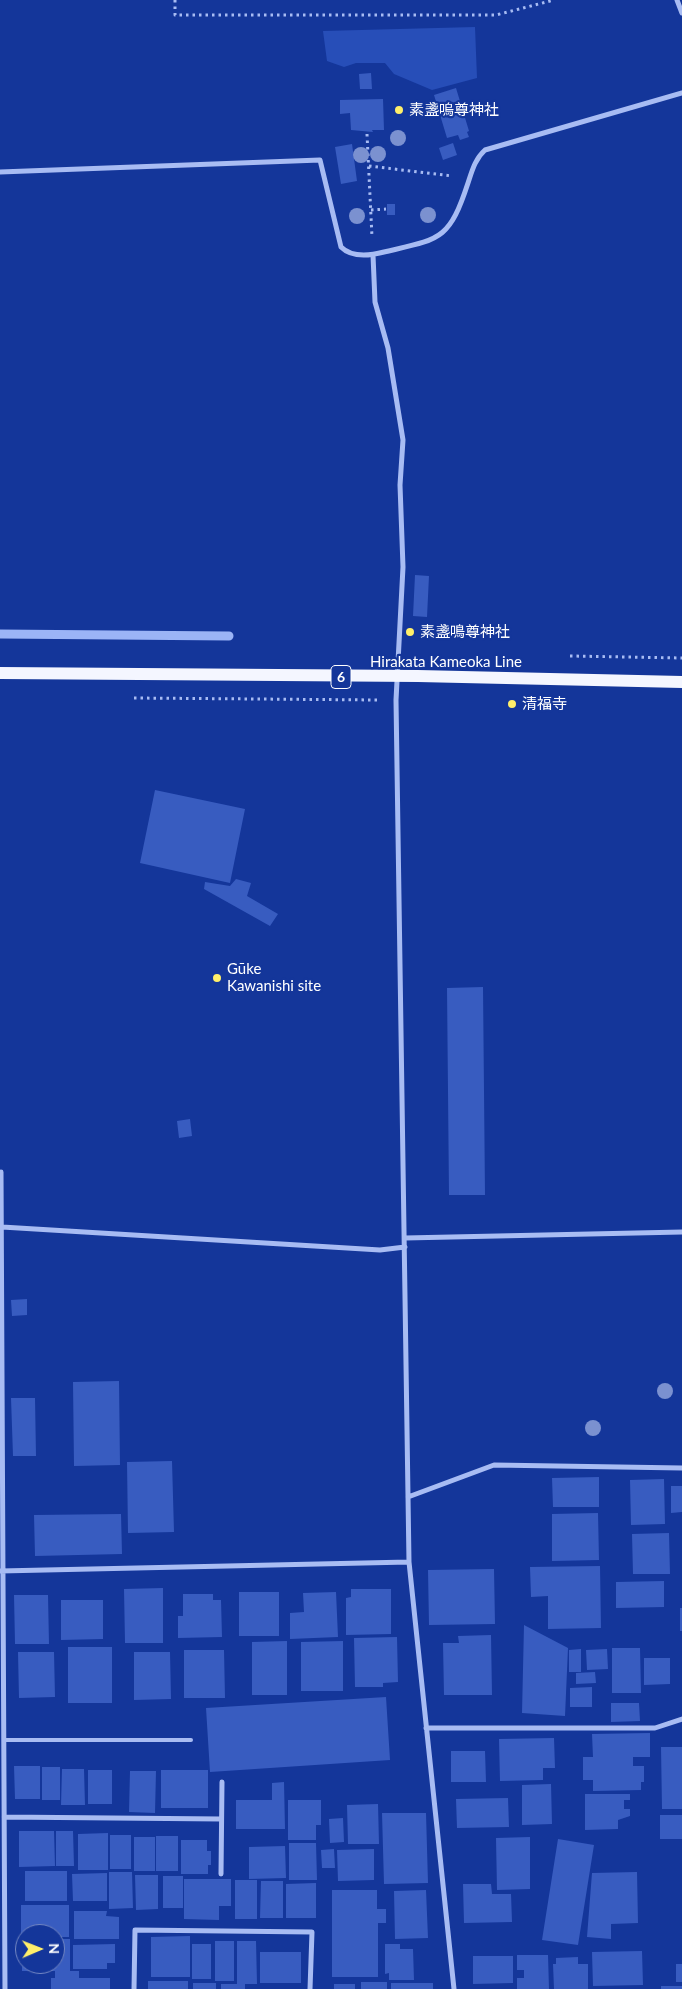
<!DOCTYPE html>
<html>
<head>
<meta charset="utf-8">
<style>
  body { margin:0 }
  #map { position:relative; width:682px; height:1989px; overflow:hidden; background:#14369a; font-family:Lato,sans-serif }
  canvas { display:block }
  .north { position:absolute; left:15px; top:1924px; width:50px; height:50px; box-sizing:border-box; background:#14369a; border:1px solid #7286c2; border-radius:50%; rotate:89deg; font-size:14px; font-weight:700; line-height:20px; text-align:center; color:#fff }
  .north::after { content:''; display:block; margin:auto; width:18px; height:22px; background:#ffef6a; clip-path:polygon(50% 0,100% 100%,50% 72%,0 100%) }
</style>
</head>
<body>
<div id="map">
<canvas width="682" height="1989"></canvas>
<div class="north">N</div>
</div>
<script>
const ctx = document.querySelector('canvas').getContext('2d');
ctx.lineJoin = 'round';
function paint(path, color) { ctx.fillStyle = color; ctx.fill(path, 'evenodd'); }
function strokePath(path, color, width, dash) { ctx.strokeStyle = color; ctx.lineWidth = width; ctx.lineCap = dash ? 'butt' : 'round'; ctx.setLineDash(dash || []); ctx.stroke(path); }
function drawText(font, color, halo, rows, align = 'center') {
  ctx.font = font + ' Lato,"Noto Sans JP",sans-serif'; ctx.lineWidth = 4.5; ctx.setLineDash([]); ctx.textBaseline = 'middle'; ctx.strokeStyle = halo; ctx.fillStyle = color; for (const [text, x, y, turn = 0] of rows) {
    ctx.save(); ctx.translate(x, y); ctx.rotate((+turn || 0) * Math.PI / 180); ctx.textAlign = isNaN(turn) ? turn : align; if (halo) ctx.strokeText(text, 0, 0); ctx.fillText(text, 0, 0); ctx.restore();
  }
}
paint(new Path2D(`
  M475,27l2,51 -45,12 -38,-16 -9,-11h-29l-12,4 -17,-6 -4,-30z`), '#274eb8');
strokePath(new Path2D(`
  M0,634l229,2`), '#9bb4f6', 9);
paint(new Path2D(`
  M371,73l1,16h-12l-1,-15z
  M456,88l13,43 -2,1 2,5 -9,3 -2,-5 -11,3 -13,-43z
  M383,99l1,31h-12l1,2 -22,-2 -1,-17 -10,1v-14z
  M453,143l4,12 -14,5 -4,-12z
  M352,144l5,37 -16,3 -6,-37z
  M387,204h8v11h-8z
  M415,575l14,1 -2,41 -14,-1z
  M155,790l90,19 -15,74 -90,-20z
  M236,879l15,4 -4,13 31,18 -8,12 -66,-37 1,-7 25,4z
  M483,987l2,208h-36l-2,-207z
  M190,1119l2,17 -13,2 -2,-17z
  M27,1299v16l-15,1 -1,-16z
  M119,1381l1,84 -46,1 -1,-84z
  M11,1398h24l1,58h-23z
  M172,1461l2,71 -46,1 -1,-71z
  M599,1477v30h-46l-1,-29z
  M664,1479l1,45 -34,1 -1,-45z
  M671,1486h11v26l-11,1z
  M598,1513l1,47 -47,1v-47z
  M121,1514l1,40 -87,2 -1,-41z
  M669,1533l1,41h-37l-1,-40z
  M600,1566l1,62 -53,1v-33l-17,1 -1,-30z
  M494,1569l1,55 -66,1 -1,-55z
  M664,1581v26l-48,1v-26z
  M163,1588v55h-38l-1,-54z
  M351,1589h40v45l-45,1v-37l5,-1z
  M239,1592h40v44h-40z
  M336,1592l2,45 -48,2v-26l14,-1 -1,-19z
  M183,1594h30v6h8l1,37 -44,1v-22h5z
  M14,1595h34l1,49h-34z
  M61,1600h42v39l-42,1z
  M680,1608h2v23h-2z
  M524,1625l44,23 -3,68 -43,-3z
  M491,1635l1,60h-48l-1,-52h16l-1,-7z
  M397,1637l1,45 -15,1v4h-28l-1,-49z
  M287,1641v54h-35v-53z
  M343,1641v50h-42v-49z
  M68,1647h44v56h-44z
  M612,1648h28l1,45h-29z
  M581,1649v23h-12v-22z
  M607,1649l1,20 -21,1 -1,-20z
  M184,1650h40l1,48h-41z
  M18,1652h36l1,45 -36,1z
  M134,1652h36l1,47 -37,1z
  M644,1658h26v26l-26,1z
  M595,1672l1,11 -20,1v-11z
  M592,1687v20h-22v-19z
  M386,1697l4,63 -180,12 -4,-64z
  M611,1703h28l1,18 -29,1z
  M650,1733v24h-17v9h11v16h-3v8l-48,1v-11h-10v-23h10l-1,-23z
  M554,1738l1,30h-12v12l-43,1 -1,-42z
  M661,1747h21v62h-20z
  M451,1751h34l1,31h-35z
  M14,1766h26v33h-25z
  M42,1767h18v33h-18z
  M62,1769h22l1,36h-24z
  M88,1770h24v34h-24z
  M161,1770h47v38h-47z
  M130,1771h26l-1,42 -26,-1z
  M284,1782l1,47h-49v-29h36v-17z
  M551,1784l1,40 -30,1v-40z
  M585,1794h45v6h-6v9h6v7l-12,4v9l-33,1z
  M508,1798l1,29 -52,1 -1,-29z
  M288,1800h33v25h-5v15h-28z
  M378,1804l1,40h-31l-1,-39z
  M382,1813h44l2,70 -44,1z
  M660,1815h22v24h-22z
  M343,1818l1,24 -14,1 -1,-24z
  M19,1831h35l1,35 -36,1z
  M56,1831h17l1,35h-18z
  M108,1833v37h-30v-36z
  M110,1835h21v34h-21z
  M156,1836h22v35h-22z
  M134,1837h21v34h-21z
  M530,1837v52l-33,1 -1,-52z
  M558,1839l36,6 -16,100 -36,-5z
  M181,1840h26v11h4v14h-3v9h-27z
  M289,1843h27l1,37h-28z
  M285,1846l1,32 -37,1v-32z
  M334,1849l1,19h-13l-1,-18z
  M374,1849v31l-36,1 -1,-31z
  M25,1871h42v30h-42z
  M109,1872h23l1,36 -24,1z
  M637,1872l1,51 -27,1v15l-24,-2 5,-64z
  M107,1873v28h-34l-1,-27z
  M135,1875h23v34l-22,1z
  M163,1876h20v32h-20z
  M184,1879h47v27h-12v14l-35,-1z
  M235,1880h22v39h-22z
  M261,1881h22v37h-23z
  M316,1883v35h-30v-34z
  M463,1884h28l1,10h19l1,28 -48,1z
  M332,1890h45v19h9v14h-8v54h-46z
  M426,1890l2,48 -33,1 -1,-48z
  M21,1905h48v32h-14v-3h-30v3h-4z
  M74,1911h33l-1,5 13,1v22h-45z
  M190,1936v41h-39v-40z
  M22,1939h3v25h30v-25h15v32h9v7h31v11h-59v-11h4v-7h-33z
  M215,1941h19v40h-19z
  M237,1941h19l1,43h-12v5h-24v-5h16z
  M115,1944v19h-8v6h-34v-24z
  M192,1944h19v35h-19z
  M385,1944h15v5h13l1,31h-25v-7l-4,1z
  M642,1951l1,34 -50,1 -1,-34z
  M260,1952h41v31h-41z
  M517,1955h31l1,34h-32v-11h7v-8h-7z
  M473,1956h40v27l-40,1z
  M578,1957v7h10v25h-34l-1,-25h3v-6z
  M676,1964h6v18h-6z
  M148,1981h40v8h-40z
  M361,1982h26v7h-26z
  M193,1983h23v6h-23z
  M391,1983h42v6h-42z
  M334,1984h21v5h-21z
  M661,1986h21v3h-21z`), '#385cc0');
strokePath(new Path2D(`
  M175,0v15h321l58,-15
  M367,134l5,103
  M369,166l83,10
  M371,210l15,-1
  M570,656l112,2
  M134,698l244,2`), '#a8bcf3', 3, [2.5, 4]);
strokePath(new Path2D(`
  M4,1740h187`), '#a8bcf3', 4);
strokePath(new Path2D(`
  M677,0l5,13
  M0,172l320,-12 21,87c11,11 28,9 43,5 56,-13 65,-11 84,-69 4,-12 7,-24 17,-33l197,-57
  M373,255l2,47 13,46 15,92 -3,45 3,82 -7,133 13,862 45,427
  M1,1172l4,817
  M2,1227l378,23 25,-3
  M405,1238l277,-6
  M408,1497l86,-32 188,3
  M0,1571l409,-9
  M426,1728h229l27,-9
  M4,1817l217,2
  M221,1874l1,-92
  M134,1989l1,-59 177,2 -2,57`), '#a8bcf3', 5);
strokePath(new Path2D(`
  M0,673l418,3 264,6`), '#f4f6ff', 12);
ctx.fillStyle = '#7b91d0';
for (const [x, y] of [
  [398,138],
  [378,154],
  [361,155],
  [428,215],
  [357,216],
  [665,1391],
  [593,1428]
]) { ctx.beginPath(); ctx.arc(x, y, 8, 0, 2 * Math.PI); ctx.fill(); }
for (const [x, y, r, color] of [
  [399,110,5,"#ffef6a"],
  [410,632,5,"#ffef6a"],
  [512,704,5,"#ffef6a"],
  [217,978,5,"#ffef6a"]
]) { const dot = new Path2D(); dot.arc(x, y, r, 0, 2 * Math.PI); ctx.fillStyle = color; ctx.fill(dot); strokePath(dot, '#14369a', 2); }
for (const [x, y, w] of [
  [341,677,20]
]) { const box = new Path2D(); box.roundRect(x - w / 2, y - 11.5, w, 23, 4); ctx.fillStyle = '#14369a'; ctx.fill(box); strokePath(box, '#fff', 1); }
drawText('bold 14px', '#fff', null, [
  ["6",341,677]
]);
drawText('15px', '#fff', '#14369a', [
  ["素盞嗚尊神社",409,110],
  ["素盞鳴尊神社",420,632],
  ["清福寺",522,704],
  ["Gūke",227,969],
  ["Kawanishi site",227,986]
], 'left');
drawText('15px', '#fff', '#14369a', [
  ["Hirakata Kameoka Line",446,662]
]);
</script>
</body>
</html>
